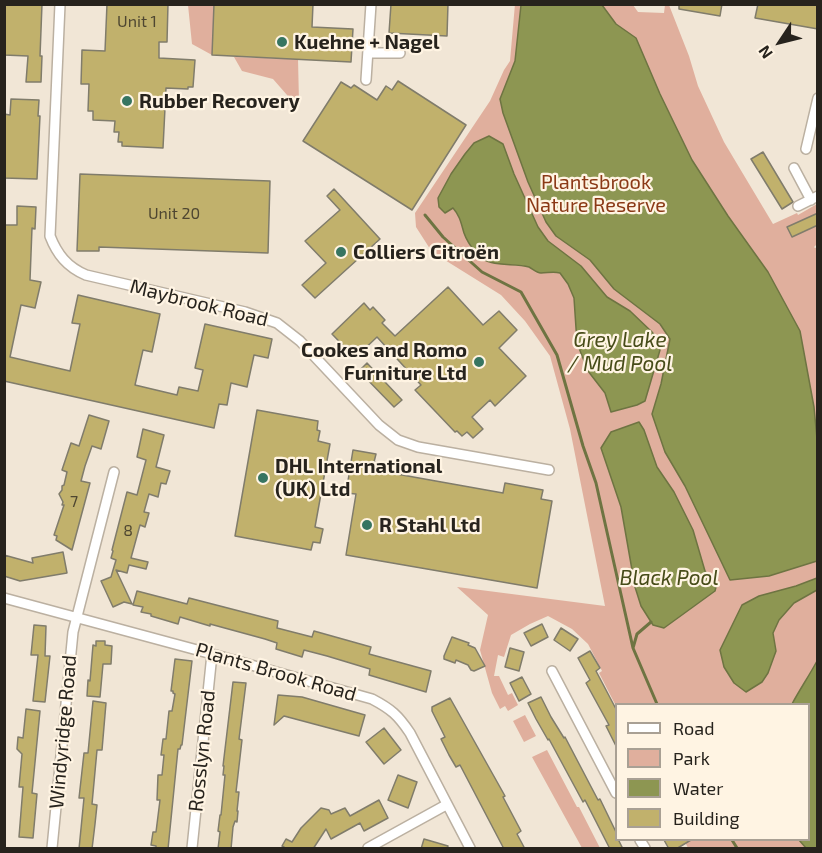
<!DOCTYPE html>
<html>
<head>
<meta charset="utf-8">
<style>
  body { margin:0 }
  #map { position:relative; width:822px; height:853px; overflow:hidden; background:#f1e6d6; font-family:"Exo 2",sans-serif }
  canvas { display:block }
  .frame { position:absolute; inset:0; border:6px solid #27231d; pointer-events:none }
  .legend { position:absolute; left:615px; top:703px; width:195px; height:138px; box-sizing:border-box; background:#fff4e3; border:2px solid #a9a094; margin:0; padding:8px 10px; list-style:none; font-size:18px; color:#27231d }
  .legend li { display:flex; align-items:center; gap:12px; height:30px }
  .legend b { width:30px; border:2px solid #a9a094 }
  .north { position:absolute; left:750px; top:12px; width:60px; height:60px; -webkit-text-stroke:4px #fff4e3; paint-order:stroke; rotate:235deg; font-size:16px; font-weight:700; line-height:24px; text-align:center; color:#27231d }
  .north::after { content:''; display:block; margin:auto; width:21px; height:27px; background:#27231d; clip-path:polygon(50% 0,100% 100%,50% 72%,0 100%) }
</style>
</head>
<body>
<div id="map">
<canvas width="822" height="853"></canvas>
<div class="frame"></div>
<ul class="legend">
<li><b style="height:8px;background:#fff"></b>Road</li>
<li><b style="height:16px;background:#e0af9d"></b>Park</li>
<li><b style="height:16px;background:#8d9652"></b>Water</li>
<li><b style="height:16px;background:#c1b16c"></b>Building</li>
</ul>
<div class="north">N</div>
</div>
<script>
const ctx = document.querySelector('canvas').getContext('2d');
ctx.lineJoin = 'round';
function paint(path, color) { ctx.fillStyle = color; ctx.fill(path, 'evenodd'); }
function strokePath(path, color, width, dash) { ctx.strokeStyle = color; ctx.lineWidth = width; ctx.lineCap = dash ? 'butt' : 'round'; ctx.setLineDash(dash || []); ctx.stroke(path); }
function drawText(font, color, halo, rows, align = 'center') {
  ctx.font = font + ' "Exo 2",sans-serif'; ctx.lineWidth = 4.5; ctx.setLineDash([]); ctx.textBaseline = 'middle'; ctx.strokeStyle = halo; ctx.fillStyle = color; for (const [text, x, y, turn = 0] of rows) {
    ctx.save(); ctx.translate(x, y); ctx.rotate((+turn || 0) * Math.PI / 180); ctx.textAlign = isNaN(turn) ? turn : align; if (halo) ctx.strokeText(text, 0, 0); ctx.fillText(text, 0, 0); ctx.restore();
  }
}
paint(new Path2D(`
  M515,4l118,1 5,7 26,1 1,-8h4l20,51 9,30 26,56 49,82 24,-11 1,2 19,-11v40l-3,3 1,1 3,-1 -1,601h-129l-4,-8h124v-136h-192v2l-17,-33 3,-2 -14,-27 -16,-15 -24,-13 -18,8 -19,11 -7,22 -6,-2 -4,21h5l9,19 4,-2 6,12 -10,6 -3,-5 -5,3 -8,-16 -12,-43 8,-35 -31,-28 148,19 -35,-177 -20,-73 -25,-35 -24,-26 -69,-43 -16,-25 -1,-14 75,-112 14,-31 6,-9z
  M188,5h26l-2,50 -20,-11z
  M234,57l64,2 1,43 -5,1 -21,-24 -31,-8z
  M525,715l11,21 -12,6 -11,-21z
  M547,750l30,57h2l21,41h-18l-50,-91z`), '#e0af9d');
const water = new Path2D(`
  M521,5h81l14,19 20,14 24,56 32,66 36,56 40,56 32,59 14,76 3,32v122l-48,15 -39,4 -45,-94 -20,-34 -13,-38 9,-30 9,-45 -10,-15 -46,-35 -24,-29 -34,-24 -10,-14 -18,-40 -25,-69 -3,-14 15,-38z
  M489,136l14,8 11,30 24,53 10,14 33,25 26,31 23,14 22,21 5,7 3,11 -15,51 -8,4 -26,7 -6,-19 -17,-22 -11,-28 -3,-45 -6,-14 -8,-11c-7,-2 -12,0 -19,0 -5,0 -8,-4 -12,-6 -17,-5 -40,2 -53,-14 -4,-5 -10,-14 -12,-20 -3,-10 -4,-17 -11,-25l-8,5 -6,-6 -1,-9 13,-24 14,-20 9,-11z
  M639,422l5,8 13,37 17,25 19,38 12,41 11,16 -1,4 -51,37 -11,-3 -12,-19 -6,-19 -14,-80 -20,-59 10,-16z
  M817,578v12l-23,13 -15,17 -6,13 3,18 -8,22 -6,9 -16,10 -12,-9 -10,-16 -4,-17 22,-45 17,-9 37,-10z
  M817,661v187h-11l-7,-8h9v-136h-16c8,-15 17,-28 25,-43z`);
paint(water, '#8d9652');
strokePath(water, '#6e7442', 1.5);
strokePath(new Path2D(`
  M425,215l18,22 39,35 39,20 36,63 26,91 13,37 37,165
  M651,622l-14,12 -4,14 24,56
  M732,840l5,8`), '#6e7442', 3);
const building = new Path2D(`
  M4,4h38l-2,52h2l-1,26h-15l2,-26 -24,-1z
  M107,4h61l-1,38h-8v16l36,2 -2,27h-5v2l-22,-1 -3,60 -41,-2v-4h-4l1,-10h-5l1,-11 -22,-1v-9h-5l1,-27h-8l1,-34 23,1z
  M214,4h99l-1,23 41,2 -2,33 -139,-7z
  M391,4h57l-1,32 -58,-3z
  M679,4h43l-2,12 -41,-7z
  M758,4h60v25l-63,-11z
  M398,81l68,44 -54,85 -109,-69 38,-59 10,6 3,-3 23,15 9,-14 6,4z
  M11,99l28,1 -1,16h2l-3,63 -33,-1v-64l6,1z
  M763,152l30,50 -11,7 -31,-50z
  M80,174l190,7 -2,72 -169,-6v4h-22z
  M334,189l46,50 -65,59 -13,-13 24,-22 -21,-22 35,-31 -13,-14z
  M17,206l19,1 -1,22 -3,-1 -2,52 11,2 -6,26 -14,-3 -11,52 60,14 10,-47 -8,-1 6,-28 82,19 -8,38 -9,-2 -8,35 42,10 2,-8 19,4 5,-21 -8,-2 10,-44 67,15 -4,19 -14,-3 -7,32 -16,-4 -4,22 -8,-1 -5,24 -210,-47v-156h13z
  M818,213v12l-26,12 -5,-10z
  M448,287l35,38 16,-14 18,19 -18,18 27,28 -31,30 -5,-6 -18,17 11,12 -10,9 -6,-6 -5,4 -5,-5 -2,1 -40,-42 6,-5 -44,-48 -22,21 -23,-24 32,-31 6,7 3,-3 12,13 -3,3 13,13z
  M367,363l35,37 -8,7 -35,-36z
  M257,410l61,11 -1,9 3,1 -2,10 12,3 -15,83 8,2 -3,14 -7,-1 -2,8 -76,-14z
  M89,415l20,6 -8,28 -9,-3 -7,20 -4,15 9,2 -18,67 -16,-10 1,-4 -3,-1 10,-30h-2l1,-3 -4,-8 3,-4v-4l2,-1 3,-13 -5,-2 9,-27 8,3z
  M143,429l21,6 -8,32 14,4 -4,13 -5,-1 -3,14 -9,-3 -5,18 5,1 -4,14 -5,-2 -9,33 17,4 -2,7 -17,-4 -2,8 -11,-3 16,34 -8,-2 -11,5 -12,-26 10,-4 5,-17 -5,-2 2,-7 -1,-1 15,-58 10,3 9,-35 -9,-3z
  M353,450l23,4 -2,8 19,3 -2,8 112,20 2,-10 38,7 -2,9 11,2 -15,87 -191,-33 10,-61 -10,-1z
  M63,552l4,21 -47,8 -16,-5v-21l29,8 -1,-5z
  M137,591l50,13 2,-6 89,23 -1,7 35,9 2,-6 57,16 -2,7 62,17 -5,21 -57,-17 1,-6 -43,-13 -23,-6 -2,7 -26,-8 1,-6 -12,-4 -55,-15v2l-30,-9 -2,7 -27,-8v-2l-10,-2 2,-5 -10,-2z
  M542,624l6,13 -17,9 -7,-13z
  M34,625l12,1 -1,30h5l-5,46 -12,-1 5,-46h-7z
  M561,628l17,11 -8,12 -16,-11z
  M452,637l17,6 -1,2 7,3 10,18 -11,5 -3,-1 -3,-5 -12,-5 -1,3 -11,-4v-3z
  M96,641h9v4l7,1 -1,18h-8l-3,33 -13,-1 1,-16 2,1 3,-36 3,1z
  M510,648l14,4 -5,19 -14,-4z
  M590,651l10,17 -4,3 20,38v37l-10,-20 3,-1 -23,-42 4,-3 -12,-22z
  M175,659l17,2 -10,84h-1l-1,4h-2l-10,100h-12v-3l-5,-1 2,-13h3l4,-32h-3l1,-25h4l2,-20h-3l2,-16h3l3,-28h3l3,-17 -2,-1v-2h-2z
  M522,677l9,17 -12,7 -9,-18z
  M233,682l13,1 -7,56 3,1 -6,52h3l-2,19h1l-1,11 -2,-1 -2,6 -2,22h-13l2,-17 -2,-1 2,-16h1l4,-40h-2l1,-9h-1z
  M278,695l24,2 63,18 -6,21 -75,-20 -10,9z
  M541,697l10,20 13,21 1,-1 33,63 2,-1 16,33v8h4l-1,1 4,8h-13l-25,-49 -2,2 -34,-63 -1,1 -12,-21 -8,-16z
  M450,698l55,98 -2,1 18,34 -4,3 8,15h-21l-44,-84 -4,2 -7,-12 -8,-16 4,-2 -13,-26v-4z
  M93,701l13,2 -4,47h-5l-5,54 5,1 -2,19 -3,25h-13l5,-51h-5l5,-45h4z
  M26,709l14,2 -8,82 5,1 -4,44 -14,-1 4,-50h-4l3,-33 -5,-5 1,-12 5,1z
  M384,728l17,22 -17,14 -18,-22z
  M398,775l19,7 -9,26 -20,-8z
  M379,800l9,18 -24,13 -4,-8 -29,16 -5,-10 -13,20h-26l-5,-3 4,-7 6,3 9,-14 20,-20 8,2 2,4 14,-6 5,8z
  M424,839l24,7 -1,3h-26z
  M664,840h27l-15,9h-7z`);
paint(building, '#c1b16c');
strokePath(building, '#807c6b', 1.5);
const street = new Path2D(`
  M60,4l-10,232c7,18 17,31 36,39l159,37 32,11 23,18 79,84 19,15 20,7 131,23
  M368,53h32
  M366,80l5,-76
  M806,149l12,-51
  M794,168l17,32
  M798,206l20,-10
  M4,598l208,56 160,45c19,10 26,16 38,34l60,115
  M552,671l64,122
  M640,840l5,8
  M52,848l21,-216 41,-160
  M192,848l20,-194
  M368,848l78,-43`);
strokePath(street, '#bbb0a1', 12);
strokePath(street, '#fff', 9);
for (const [x, y, r, color] of [
  [282,42,6,"#377561"],
  [127,101,6,"#377561"],
  [341,252,6,"#377561"],
  [479,362,6,"#377561"],
  [263,478,6,"#377561"],
  [367,525,6,"#377561"]
]) { const dot = new Path2D(); dot.arc(x, y, r, 0, 2 * Math.PI); ctx.fillStyle = color; ctx.fill(dot); strokePath(dot, '#fff4e3', 2); }
drawText('16px', '#4e4631', null, [
  ["Unit 1",137,22],
  ["Unit 20",174,214],
  ["7",74,502],
  ["8",128,531]
]);
drawText('bold 20px', '#27231d', '#fff4e3', [
  ["Kuehne + Nagel",294,42],
  ["Rubber Recovery",139,101],
  ["Colliers Citroën",353,252],
  ["Cookes and Romo",467,350,"right"],
  ["Furniture Ltd",467,373,"right"],
  ["DHL International",275,466],
  ["(UK) Ltd",275,489],
  ["R Stahl Ltd",379,525]
], 'left');
drawText('20px', '#8b3916', '#fff4e3', [
  ["Plantsbrook",596,182],
  ["Nature Reserve",596,205]
]);
drawText('20px', '#27231d', '#fff4e3', [
  ["Maybrook Road",199,303,14],
  ["Plants Brook Road",276,672,16],
  ["Windyridge Road",63,732,-85],
  ["Rosslyn Road",202,751,-84]
]);
drawText('italic 21px', '#474c19', '#fff4e3', [
  ["Grey Lake",620,340],
  ["/ Mud Pool",620,364],
  ["Black Pool",669,578]
]);
</script>
</body>
</html>
